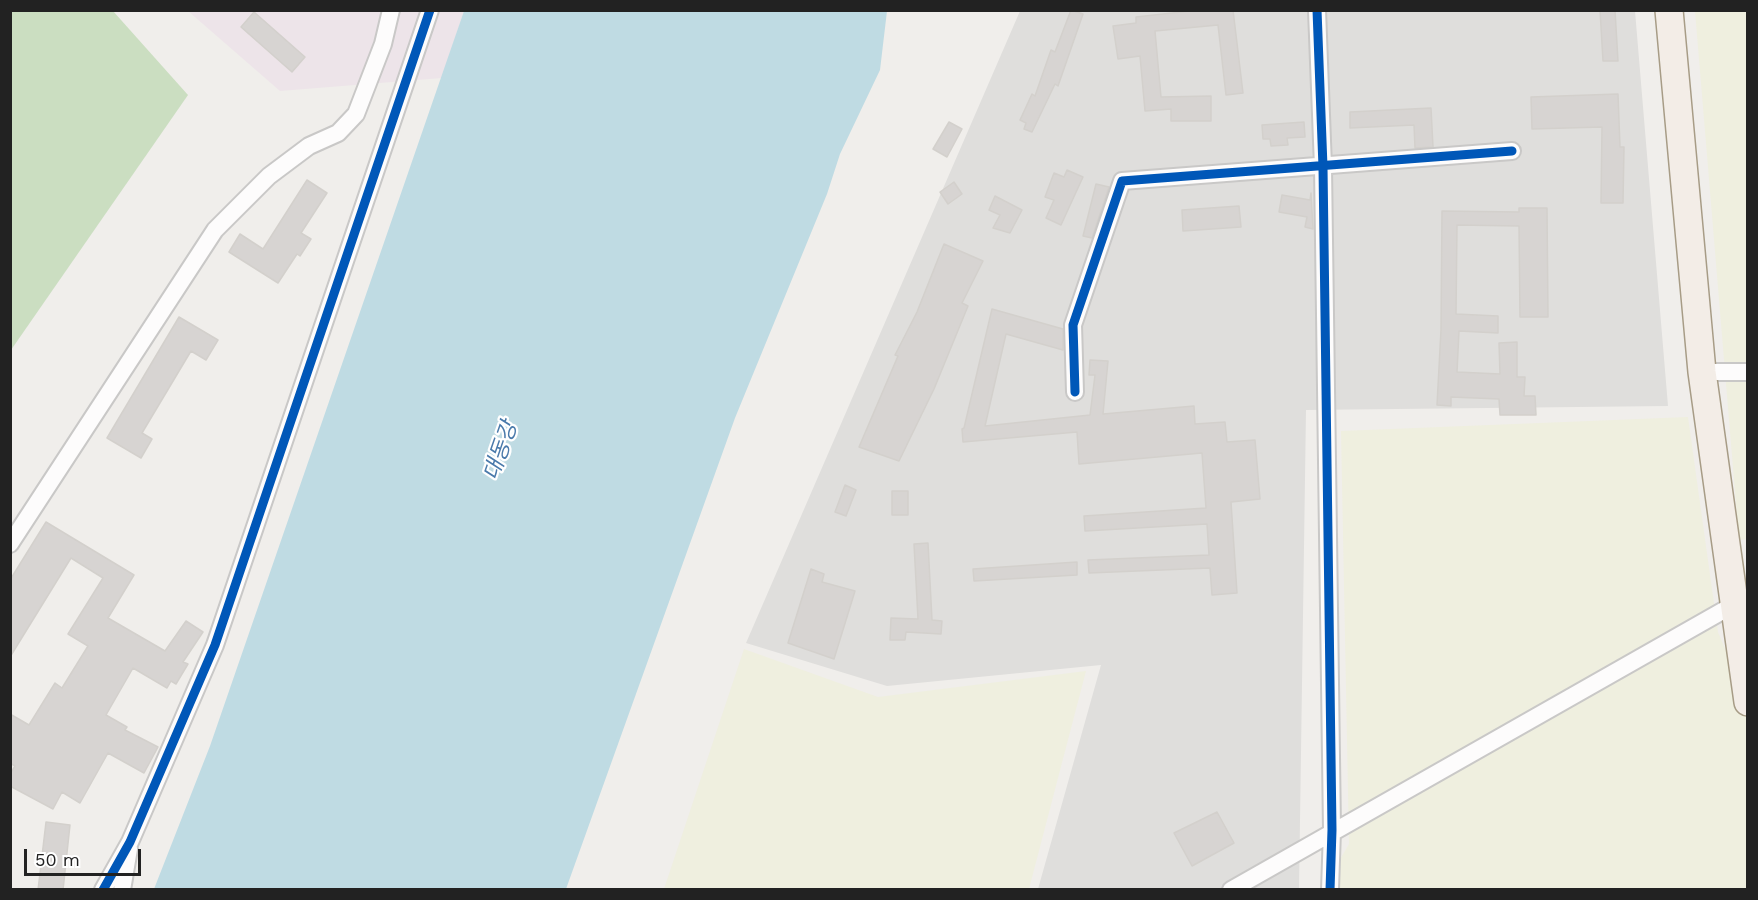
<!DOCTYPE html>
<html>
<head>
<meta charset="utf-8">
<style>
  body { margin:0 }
  #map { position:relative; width:1758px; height:900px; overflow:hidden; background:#f0eeeb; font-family:"Work Sans",sans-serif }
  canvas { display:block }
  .frame { position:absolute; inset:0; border:12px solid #222; pointer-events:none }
  .scale { position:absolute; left:24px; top:849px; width:117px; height:27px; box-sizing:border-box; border:3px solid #222; border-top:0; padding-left:8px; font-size:18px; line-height:21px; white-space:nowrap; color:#222; -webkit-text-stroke:4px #fff; paint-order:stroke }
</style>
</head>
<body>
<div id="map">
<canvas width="1758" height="900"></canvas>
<div class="frame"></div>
<div class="scale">50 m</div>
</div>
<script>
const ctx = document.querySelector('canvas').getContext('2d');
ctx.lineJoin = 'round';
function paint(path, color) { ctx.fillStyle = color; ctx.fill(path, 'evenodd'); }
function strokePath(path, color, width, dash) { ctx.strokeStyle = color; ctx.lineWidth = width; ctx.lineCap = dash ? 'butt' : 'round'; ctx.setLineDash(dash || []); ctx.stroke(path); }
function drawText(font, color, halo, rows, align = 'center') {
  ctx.font = font + ' "Work Sans","Noto Sans KR",sans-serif'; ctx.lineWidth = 4.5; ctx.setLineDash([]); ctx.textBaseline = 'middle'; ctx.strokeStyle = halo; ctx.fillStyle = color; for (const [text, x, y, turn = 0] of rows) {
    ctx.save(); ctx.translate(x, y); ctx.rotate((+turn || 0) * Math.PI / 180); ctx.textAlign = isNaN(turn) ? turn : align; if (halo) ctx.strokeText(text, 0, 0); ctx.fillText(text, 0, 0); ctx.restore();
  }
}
paint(new Path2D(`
  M1020,11h615l33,395 -362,4 -7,479h-261l63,-224 -214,21 -141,-43z`), '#dfdedc');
paint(new Path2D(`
  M188,11h276l-22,67 -162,13z`), '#ede4e9');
paint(new Path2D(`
  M1695,11h52l1,528 -9,1z
  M1688,417l30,215 29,69v188l-425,1 27,-46 -8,-413z
  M744,649l134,48 208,-26 -57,218h-365z`), '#efefdf');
paint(new Path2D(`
  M11,10l102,1 75,84 -177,255z`), '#cbdec1');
paint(new Path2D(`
  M464,11h423l-7,59 -40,84 -13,40 -92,224 -169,471h-412l56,-143z`), '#bfdbe3');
const building = new Path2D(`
  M1071,10l12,4 -25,72 -3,-2 -23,48 -8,-3 2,-6 -6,-3 12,-26 3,2 16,-46 4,2z
  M1199,10h34l10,83 -17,2 -8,-70 -63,6 6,66 50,-1v25h-40v-12l-26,2 -5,-55 -22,3 -5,-33 23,-3v-6z
  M1600,10h15l3,51h-15z
  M254,12l51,45 -13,15 -51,-45z
  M1618,94l2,53h4l-1,56h-22l1,-76 -70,2 -1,-32z
  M1431,108l2,39 -18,1 -1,-23 -64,3v-16z
  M949,122l13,7 -15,28 -14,-8z
  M1304,122l1,15 -18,1 1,7 -17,1 -1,-7h-7l-1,-14z
  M1067,170l16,7 -22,48 -15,-7 8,-18 -9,-3 9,-24 10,4z
  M307,180l20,13 -26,40 10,6 -11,17 -3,-2 -19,29 -49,-31 11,-18 23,15z
  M954,182l8,12 -14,10 -8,-12z
  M1096,184l13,3 -17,51 -9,-2z
  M1311,193l2,36 -8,-2 2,-10 -28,-5 3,-17 28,5z
  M995,196l27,14 -12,23 -17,-5 7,-13 -11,-5z
  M1239,206l2,21 -58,4 -1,-21z
  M1519,208h28l1,109h-28l-1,-91 -62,-1 -1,89 42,2v17l-39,-2 -2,41 43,2 -1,-31 18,-1v35h8l-1,19h11l1,19h-36l-1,-16 -48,-2v9l-14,-1 4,-75 1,-119 77,1z
  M944,244l39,17 -21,42 6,3 -34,83 -35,72 -40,-14 39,-91 -3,-1 22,-43z
  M992,309l71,20v21l-57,-16 -21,92 105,-11 5,-40h-6l1,-15 18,1 -5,53 91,-8 1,18 30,-2 2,20 28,-2 5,59 -29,3 6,91 -25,2 -2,-27 -121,5 -1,-13 121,-5 -2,-31 -122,7 -1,-15 122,-8 -4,-55 -123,11 -2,-32 -114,10 -1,-13 2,-1z
  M179,317l39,23 -12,20 -15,-9 -49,82 10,6 -11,19 -34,-20z
  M845,485l11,5 -10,26 -11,-4z
  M892,491h16v24h-16z
  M46,522l88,53 -26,43 57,33 21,-30 17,11 -20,30 5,2 -12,20 -5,-3 -4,7 -34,-20 -27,47 21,12 -2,3 33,17 -14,26 -36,-20 -28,50 -18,-11 -9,17 -43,-23v-12l5,-8 -5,-3v-49l19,11 26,-42 7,5 26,-42 -20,-12 35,-56 -32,-20 -61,99v-77z
  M928,543l4,77 10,1 -1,13 -35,-2 -1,8h-15l1,-22 27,1 -4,-75z
  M1077,562v13l-103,6 -1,-12z
  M811,569l13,5 -2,8 33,9 -21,68 -46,-16z
  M1217,812l17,31 -42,23 -18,-33z
  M46,822l24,3 -7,65h-25z`);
paint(building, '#d7d4d2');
strokePath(building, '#d3d0cc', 1.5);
const street = new Path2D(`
  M1317,10l6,157 9,663 -2,60
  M1702,372h46
  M1075,392l-2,-67 49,-144 390,-30
  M10,544l205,-314 54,-54 40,-30 29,-13 18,-19 27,-70 8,-34
  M103,890l27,-48 85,-197 215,-635
  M122,890l7,-41
  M1231,890l502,-285`);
const primary = new Path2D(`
  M1669,10l33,362 46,330`);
strokePath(street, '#c9c8c7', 20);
strokePath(primary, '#a79c86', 30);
strokePath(street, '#fdfcfc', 16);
strokePath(primary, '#f3ede7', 27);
strokePath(new Path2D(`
  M1317,10l6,157 9,663 -2,60
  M1075,392l-2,-67 49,-144 390,-30
  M103,890l27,-48 85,-197 215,-635`), '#0057b8', 9);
drawText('italic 22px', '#4a7aab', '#fff', [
  ["대동강",501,451,-71]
]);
</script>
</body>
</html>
